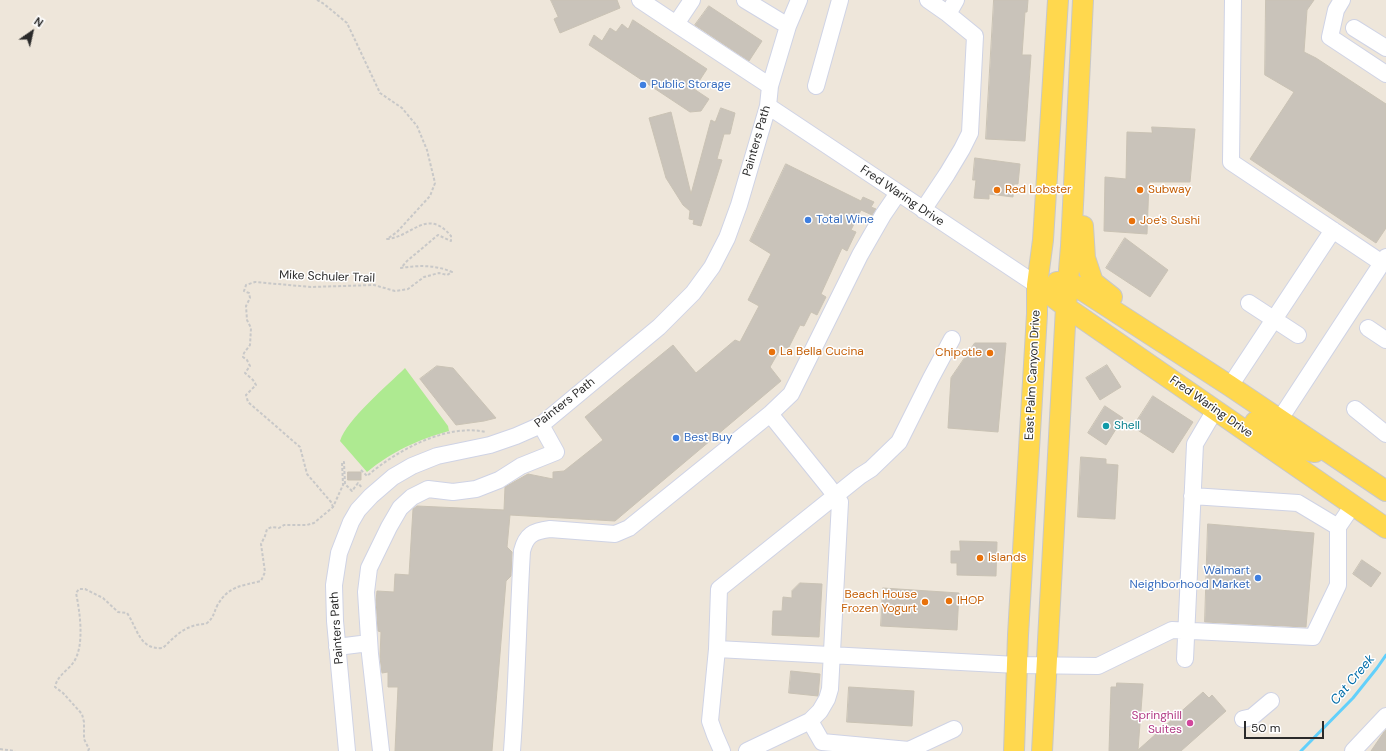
<!DOCTYPE html>
<html>
<head>
<meta charset="utf-8">
<style>
  body { margin:0 }
  #map { position:relative; width:1386px; height:751px; overflow:hidden; background:#eee6da; font-family:"DM Sans",sans-serif }
  canvas { display:block }
  .north { position:absolute; left:12px; top:12px; width:40px; height:40px; -webkit-text-stroke:3px #fff; paint-order:stroke; rotate:34deg; font-size:11px; font-weight:700; line-height:16px; text-align:center; color:#2a2a2a }
  .north::after { content:''; display:block; margin:auto; width:14px; height:18px; background:#2a2a2a; clip-path:polygon(50% 0,100% 100%,50% 72%,0 100%) }
  .scale { position:absolute; left:1244px; top:721px; width:80px; height:18px; box-sizing:border-box; border:2px solid #2a2a2a; border-top:0; padding-left:5px; font-size:12px; line-height:14px; white-space:nowrap; color:#2a2a2a; -webkit-text-stroke:3px #fff; paint-order:stroke }
</style>
</head>
<body>
<div id="map">
<canvas width="1386" height="751"></canvas>
<div class="north">N</div>
<div class="scale">50 m</div>
</div>
<script>
const ctx = document.querySelector('canvas').getContext('2d');
ctx.lineJoin = 'round';
function paint(path, color) { ctx.fillStyle = color; ctx.fill(path, 'evenodd'); }
function strokePath(path, color, width, dash) { ctx.strokeStyle = color; ctx.lineWidth = width; ctx.lineCap = dash ? 'butt' : 'round'; ctx.setLineDash(dash || []); ctx.stroke(path); }
function drawText(font, color, halo, rows, align = 'center') {
  ctx.font = font + ' "DM Sans",sans-serif'; ctx.lineWidth = 3; ctx.setLineDash([]); ctx.textBaseline = 'middle'; ctx.strokeStyle = halo; ctx.fillStyle = color; for (const [text, x, y, turn = 0] of rows) {
    ctx.save(); ctx.translate(x, y); ctx.rotate((+turn || 0) * Math.PI / 180); ctx.textAlign = isNaN(turn) ? turn : align; if (halo) ctx.strokeText(text, 0, 0); ctx.fillText(text, 0, 0); ctx.restore();
  }
}
paint(new Path2D(`
  M405,368l43,58 1,5c-32,9 -56,20 -82,41l-27,-31c7,-22 48,-56 65,-73z`), '#aeea91');
strokePath(new Path2D(`
  M1301,751l52,-53 24,-30 9,-13`), '#62d0fb', 3);
const building = new Path2D(`
  M551,0h66l3,8 -60,25 -6,-14 4,-2z
  M994,0h34l-1,12h-2l-3,43h9l-6,86 -39,-2z
  M1266,0h48l-7,10 -3,42 12,6 70,46v124l-10,15 -126,-84 44,-67 -29,-17z
  M709,6l53,35 -13,20 -54,-36z
  M633,20l74,49 -13,20 15,10 -8,12 -11,1 -101,-67 5,-10 8,6 8,-13 6,4 6,-8 6,5z
  M721,108l14,5 -5,21h-6l-7,25 5,1 -21,66 -8,-2 1,-4 -5,-1 1,-8 -7,-6 -17,-27 -17,-60 22,-6 20,82 20,-74 4,2z
  M1152,127l43,2 -5,53h-41l-2,52 -43,-3 1,-54 21,2 1,-47 25,1z
  M975,158l45,6 -2,20h-4l-1,13 -24,-3v5l-15,-1 2,-18h-3z
  M786,164l75,37 2,-4 11,5 -3,5 5,2 -4,6 -11,-5 -10,20 5,2 -9,19 -5,-3 -21,46 5,3 -9,18 -6,-3 -7,14 -4,-1 -12,24 -6,-3 -12,21 11,14 -166,140 -105,-6 -3,32 5,5 -1,24 -5,5 -14,170h-97l3,-64h-10v-15l-6,1 -2,-16 1,-25 -3,-1 -2,-31 1,-9 17,1 1,-18 14,1 4,-66 4,-3 87,4 1,-23 23,-13 25,5v-7l11,-1 39,-31 -18,-23 88,-72 23,28 39,-33 5,2 19,-36 -11,-6 23,-46 -21,-13z
  M1125,238l43,32 -18,27 -44,-29z
  M975,343h31l-8,89 -50,-4 3,-50z
  M1107,365l14,22 -21,13 -14,-22z
  M437,366l16,2 43,50 -12,3 -28,4 -36,-46z
  M1153,396l40,26 -20,31 -40,-26z
  M1105,406l18,12 -17,27 -18,-12z
  M1081,457l25,2v5l12,1 -3,54 -37,-2z
  M348,472h13v8h-13z
  M1208,524l106,9 -8,94 -101,-5z
  M960,541l37,1 -1,34 -39,-1v-12h-6v-12h9z
  M1362,560l19,13 -10,14 -18,-13z
  M800,583l22,1 -3,53 -47,-2 1,-24h9l1,-14 9,1v-7z
  M883,588l76,5 -2,37 -76,-4z
  M791,671l29,3 -2,22 -29,-3z
  M1117,683l26,1 -5,66 65,-58 6,6 3,-3 14,16 -45,40h-72l2,-64h5z
  M849,687l65,4 -2,35 -65,-4z
  M1386,730v21h-15l13,-19z`);
paint(building, '#c9c3ba');
strokePath(building, '#c9c2b4', 1);
const minor = new Path2D(`
  M640,0l36,24
  M692,0l-16,24 94,62
  M745,0l43,26
  M1233,0l-2,162 151,101
  M1342,0l-6,10 -6,27 56,37
  M948,14l8,-14
  M1354,28l32,20
  M816,86l24,-86
  M768,106l269,179
  M923,210l24,-36 15,-25 8,-16 5,-97 -27,-22 -20,-14
  M1249,303l49,32
  M1368,328l18,12
  M1230,386l103,-156
  M1355,409l31,25
  M1280,419l106,-162
  M1338,527l15,-22
  M337,647l32,-4
  M717,649l300,16 81,1 74,-36 141,7 25,-52v-58l-40,-24 -106,-7
  M1185,659l10,-215 20,-34
  M1243,719l9,-2 19,-16
  M810,721l12,21 87,8 45,-21
  M347,751l-12,-130 -1,-36 5,-32 12,-31 7,-12 13,-14 22,-19 19,-11 25,-10 53,-11 26,-9 25,-11 118,-98 34,-34 19,-26 15,-29 12,-33 29,-99 2,-20 18,-60 11,-26
  M381,751l-11,-97 -4,-62 3,-24 20,-41 11,-19 12,-11 16,-8 25,3 23,-3 23,-9 22,-14 35,-14 -15,-27
  M512,751c5,-67 6,-133 10,-200 4,-16 11,-20 28,-22l65,5 14,-6 141,-114 21,-20 69,-139 23,-40 15,-22
  M722,751l-7,-16 -5,-14 7,-72 2,-60 141,-113 11,-7 28,-27 32,-64 21,-39
  M747,751l63,-30 10,-10 7,-12 3,-10 10,-187 -12,-16 -58,-72
  M1353,751l33,-35`);
const major = new Path2D(`
  M1083,226l2,32 8,24 19,15
  M1057,282l11,-1 162,105 156,105
  M1037,285l29,22 320,221
  M1255,422c18,11 39,27 60,30
  M1014,751l4,-116 19,-321v-29l6,-45 15,-240
  M1042,751l24,-444 5,-61 12,-246`);
strokePath(minor, '#cfd3e5', 18);
strokePath(major, '#c8c8c8', 22);
strokePath(new Path2D(`
  M317,0l7,4 23,19 33,70 22,15 15,18 10,24 8,33 -5,13 -33,36 -10,7c25,-2 40,-32 64,-3v5l-13,-6 -31,26 -6,7c17,-3 35,-3 51,4l-5,3 -8,-2 -15,4 -16,12 -13,2 -21,-6 -63,2 -56,-5 -9,3 -2,6 5,2 1,5 -4,8 1,14 4,8 -1,17 -6,8 -1,4 4,3 3,6 -5,7 8,7 3,5 -10,10 2,7 52,45 7,27 24,28 2,5
  M361,470l6,6c29,-25 79,-53 119,-44
  M0,749l15,2
  M88,751l1,-2 -5,-10v-17l-2,-8 -19,-21 -8,-6c2,-11 12,-16 18,-24 12,-16 7,-51 3,-70l3,-4h6l18,9 15,14 9,1c11,16 12,37 36,35 13,-13 24,-24 43,-24 8,-7 7,-9 11,-18 11,-20 24,-20 44,-25l4,-9 -4,-28 4,-8 2,-7 5,-2 7,1 5,-3h23l7,-2 19,-16 10,-22 -1,-23h2l1,22 7,7 6,-8 4,5`), '#c8c8c8', 2, [3, 2]);
strokePath(minor, '#fff', 16);
strokePath(major, '#ffd84e', 20);
for (const [x, y, r, color] of [
  [643,85,4,"#3f7fe0"],
  [997,190,4,"#e8710a"],
  [1140,190,4,"#e8710a"],
  [808,220,4,"#3f7fe0"],
  [1132,221,4,"#e8710a"],
  [772,352,4,"#e8710a"],
  [990,353,4,"#e8710a"],
  [1106,426,4,"#0f9aa8"],
  [676,438,4,"#3f7fe0"],
  [980,558,4,"#e8710a"],
  [1258,578,4,"#3f7fe0"],
  [949,601,4,"#e8710a"],
  [925,602,4,"#e8710a"],
  [1190,723,4,"#d1479c"]
]) { const dot = new Path2D(); dot.arc(x, y, r, 0, 2 * Math.PI); ctx.fillStyle = color; ctx.fill(dot); strokePath(dot, '#fff', 1.5); }
drawText('12px', '#366cbe', '#fff', [
  ["Public Storage",651,85],
  ["Total Wine",816,220],
  ["Best Buy",684,438],
  ["Walmart",1250,571,"right"],
  ["Neighborhood Market",1250,585,"right"]
], 'left');
drawText('12px', '#2a2a2a', '#fff', [
  ["Painters Path",757,141,-74],
  ["Fred Waring Drive",902,196,34],
  ["Mike Schuler Trail",327,277,2],
  ["East Palm Canyon Drive",1033,375,-87],
  ["Painters Path",565,403,-38],
  ["Fred Waring Drive",1211,407,35],
  ["Painters Path",337,628,-94]
]);
drawText('12px', '#c56008', '#fff', [
  ["Red Lobster",1005,190],
  ["Subway",1148,190],
  ["Joe's Sushi",1140,221],
  ["La Bella Cucina",780,352],
  ["Chipotle",982,353,"right"],
  ["Islands",988,558],
  ["Beach House",917,595,"right"],
  ["Frozen Yogurt",917,609,"right"],
  ["IHOP",957,601]
], 'left');
drawText('12px', '#0d838f', '#fff', [
  ["Shell",1114,426]
], 'left');
drawText('12px', '#b23c85', '#fff', [
  ["Springhill",1182,716],
  ["Suites",1182,730]
], 'right');
drawText('italic 13px', '#006ca8', '#fff', [
  ["Cat Creek",1353,680,-50]
]);
</script>
</body>
</html>
